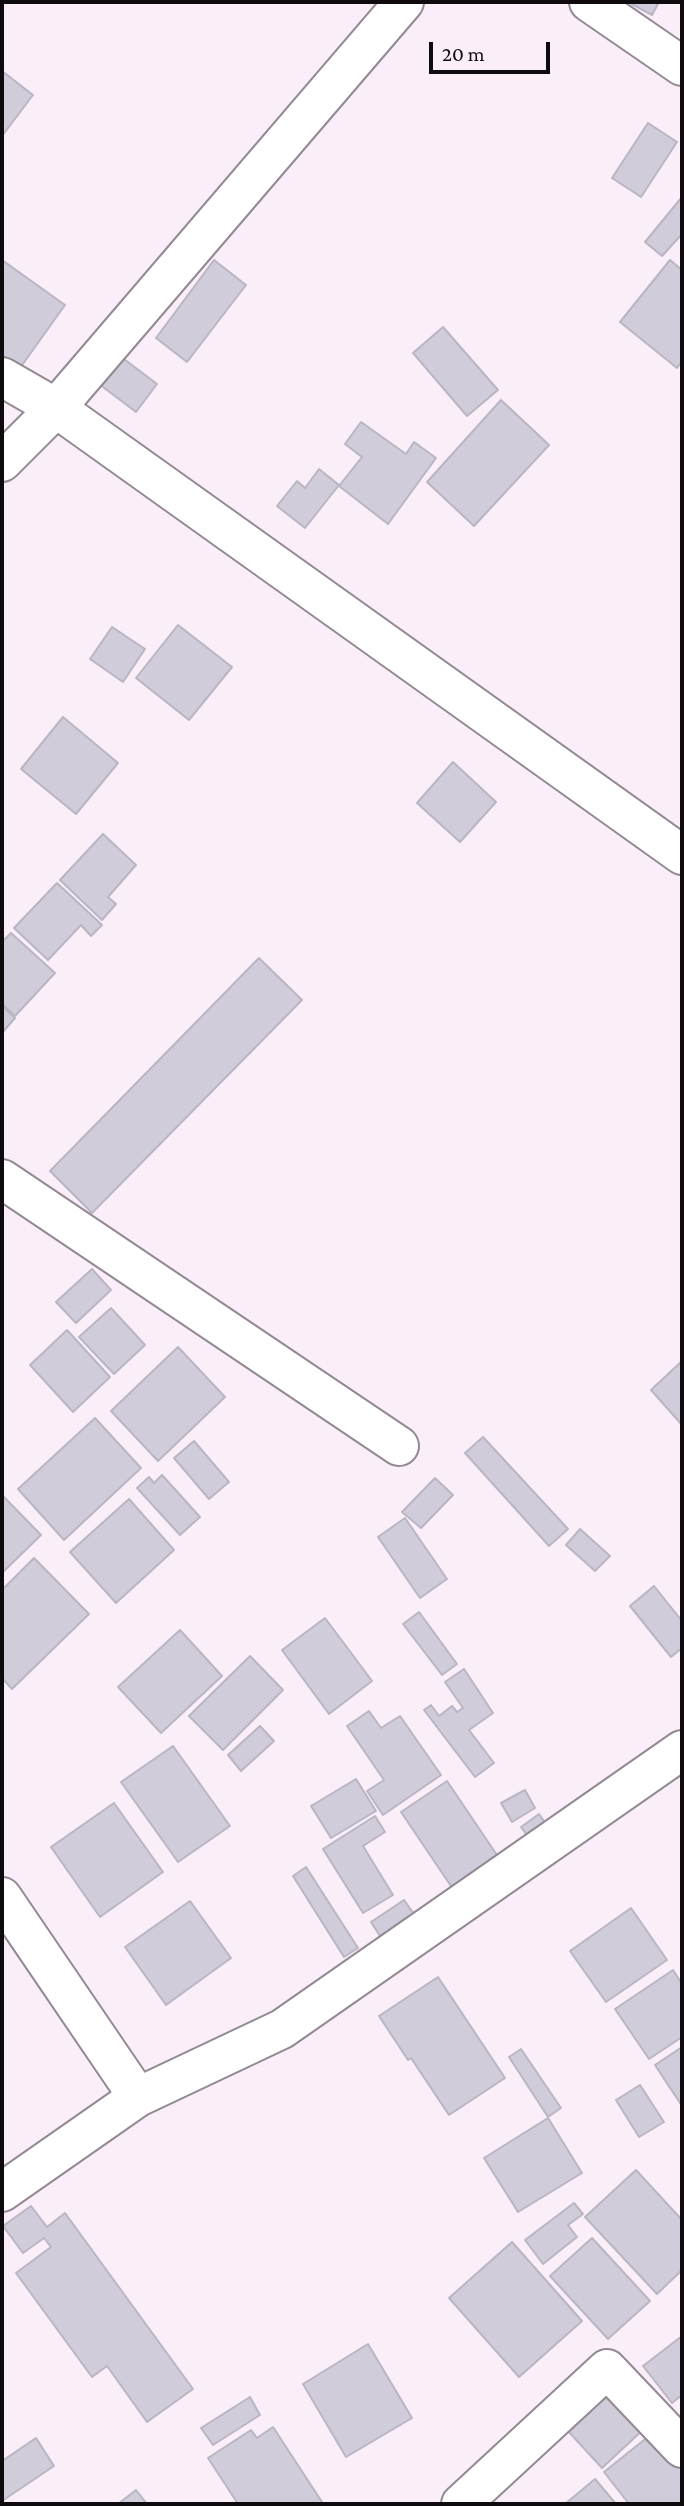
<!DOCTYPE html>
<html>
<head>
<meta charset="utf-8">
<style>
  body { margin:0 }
  #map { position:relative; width:684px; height:2506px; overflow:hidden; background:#faeef9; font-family:"Crimson Pro",serif }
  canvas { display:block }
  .frame { position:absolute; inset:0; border:4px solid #0e0a0e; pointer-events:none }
  .scale { position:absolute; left:429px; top:42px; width:121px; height:32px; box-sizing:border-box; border:4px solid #0e0a0e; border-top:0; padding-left:9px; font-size:21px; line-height:24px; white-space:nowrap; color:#0e0a0e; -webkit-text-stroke:5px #faeef9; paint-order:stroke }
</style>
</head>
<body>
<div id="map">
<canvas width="684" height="2506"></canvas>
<div class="frame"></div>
<div class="scale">20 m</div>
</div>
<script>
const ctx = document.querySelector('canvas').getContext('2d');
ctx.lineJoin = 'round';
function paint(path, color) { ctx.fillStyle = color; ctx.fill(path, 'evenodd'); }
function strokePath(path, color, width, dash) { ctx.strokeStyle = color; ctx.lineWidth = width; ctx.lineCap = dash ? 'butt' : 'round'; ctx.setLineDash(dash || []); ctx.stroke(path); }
const building = new Path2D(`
  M628,2h31l-7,13z
  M2,71l31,24 -31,41z
  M648,123l29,19 -36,55 -29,-19z
  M682,197v37l-20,22 -17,-14z
  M2,260l63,45 -45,63 -18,-13z
  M214,260l32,25 -59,77 -31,-24z
  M670,260l12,10v91l-5,7 -57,-46z
  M443,327l55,63 -31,26 -54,-63z
  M116,353l41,31 -21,28 -41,-31z
  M501,400l48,45 -75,81 -47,-44z
  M361,422l45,32 8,-12 22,16 -48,66 -49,-38 23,-29 -17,-13z
  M319,469l20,16 -34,43 -28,-22 20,-25 8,7z
  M178,625l54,42 -43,53 -53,-42z
  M112,627l33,22 -22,33 -33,-23z
  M63,717l55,46 -42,51 -55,-45z
  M453,762l43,40 -36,40 -43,-39z
  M103,834l33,31 -28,32 8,7 -14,16 -42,-40z
  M57,883l45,42 -11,11 -10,-11 -33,35 -34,-32z
  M11,933l44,40 -40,43 -13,-12v-62z
  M259,958l43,42 -210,213 -42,-42z
  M2,1006l13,12 -13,15z
  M92,1269l19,21 -35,33 -20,-21z
  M111,1308l34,37 -31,29 -35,-37z
  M67,1330l43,47 -37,35 -43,-47z
  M178,1347l47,50 -67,64 -47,-50z
  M682,1361v64l-31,-35z
  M95,1418l46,50 -77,72 -46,-51z
  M483,1437l85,92 -19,17 -84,-93z
  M194,1441l35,41 -20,17 -35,-41z
  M162,1475l38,42 -20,18 -43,-47 12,-11 5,6z
  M435,1478l18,17 -32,33 -19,-16z
  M2,1495l39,40 -39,38z
  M129,1499l45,51 -58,53 -46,-51z
  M405,1518l42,61 -27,19 -42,-61z
  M580,1529l30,27 -15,15 -29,-26z
  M34,1558l55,56 -77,75 -10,-11v-88z
  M654,1586l28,35v27l-11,9 -41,-51z
  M419,1612l38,52 -15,11 -39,-51z
  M325,1618l47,63 -43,33 -47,-64z
  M180,1630l42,46 -61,57 -43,-46z
  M250,1656l33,34 -60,60 -34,-34z
  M464,1669l29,44 -24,17 25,33 -19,14 -51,-67 7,-5 8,11 13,-10 5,6 6,-4 -18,-26z
  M369,1711l12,17 19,-12 41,59 -58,40 -16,-24 17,-11 -37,-54z
  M260,1726l14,15 -33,30 -13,-16z
  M173,1746l57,80 -52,36 -57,-80z
  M356,1779l20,32 -45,27 -20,-32z
  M447,1781l56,83 -46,31 -56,-83z
  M525,1790l10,18 -23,14 -11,-19z
  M114,1803l49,69 -63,45 -49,-70z
  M539,1814l13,18 -18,13 -13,-18z
  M375,1816l10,16 -22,14 30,49 -30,18 -40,-64z
  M306,1867l52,81 -14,9 -51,-81z
  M404,1900l10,14 -34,22 -9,-14z
  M190,1901l41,57 -65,47 -41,-58z
  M631,1908l36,52 -61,42 -36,-51z
  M673,1970l9,14v53l-33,22 -34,-50z
  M438,1977l67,101 -56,37 -38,-57 -3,2 -29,-44z
  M682,2047v59l-27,-41z
  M521,2049l40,59 -13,9 -39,-60z
  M640,2085l24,37 -25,15 -23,-37z
  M548,2118l34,55 -64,39 -34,-54z
  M636,2170l46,50v50l-25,24 -72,-77z
  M574,2203l9,11 -15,11 9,12 -34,27 -18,-24z
  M31,2206l16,21 18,-14 128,176 -46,33 -40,-56 -15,11 -76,-104 35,-26 -7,-9 -21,15 -20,-27z
  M592,2238l58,63 -42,38 -58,-63z
  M512,2242l70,79 -63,56 -70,-79z
  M682,2336v59l-10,8 -29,-37z
  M368,2344l44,74 -66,39 -43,-73z
  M612,2389l34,38 -44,41 -34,-37z
  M250,2397l10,18 -47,30 -12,-17z
  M273,2427l49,75 -3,2h-81l-30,-46 43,-28 6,8z
  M654,2432l28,35v37h-53l-25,-32z
  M36,2438l18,28 -52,35v-40z
  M595,2479l21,25h-51z
  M136,2490l11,14h-29z`);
paint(building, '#d1ccda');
strokePath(building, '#bab5c2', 2);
const minor = new Path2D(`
  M589,2l93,64
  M2,377l54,31 626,447
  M2,462l54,-54 348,-406
  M2,1179l397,267
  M2,1897l136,200
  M2,2192l136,-95 144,-68 400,-279
  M461,2504l146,-135 75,79`);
strokePath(minor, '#938993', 42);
strokePath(minor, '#fff', 38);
</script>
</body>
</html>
